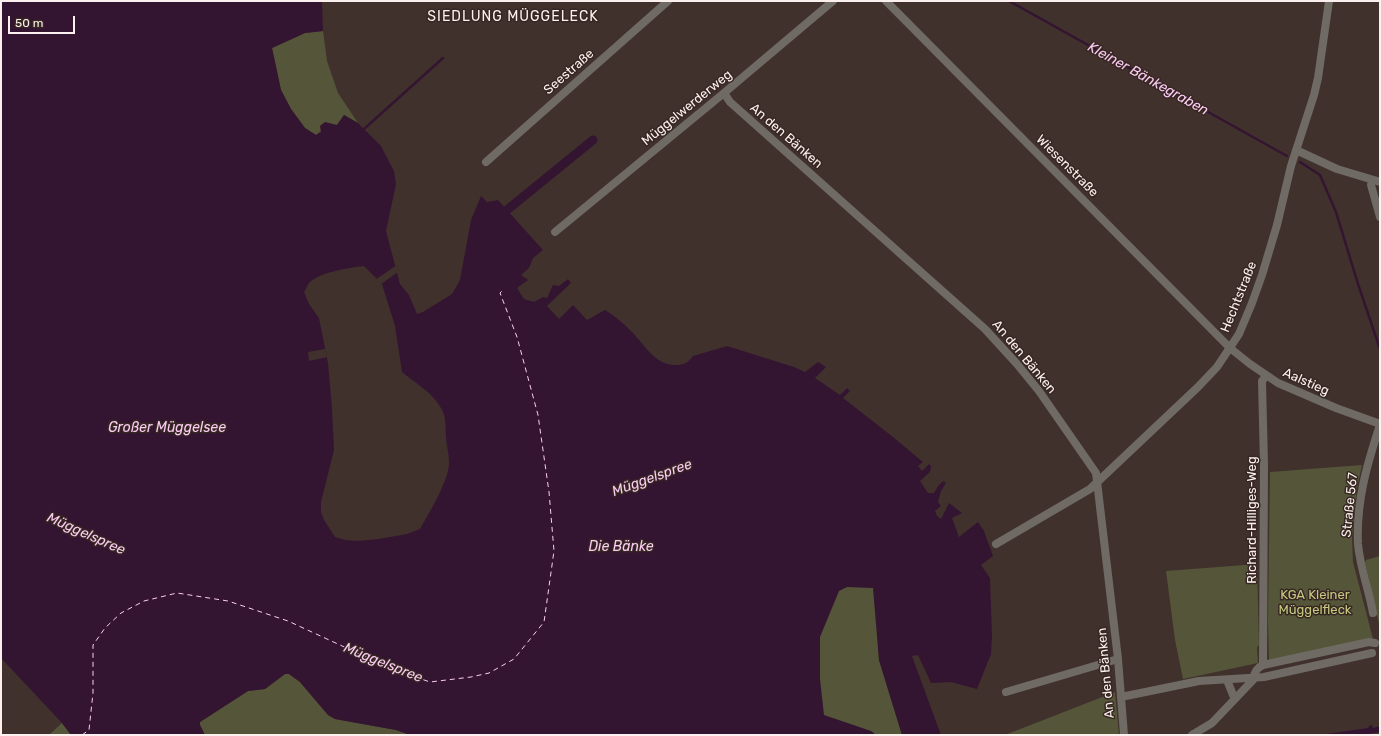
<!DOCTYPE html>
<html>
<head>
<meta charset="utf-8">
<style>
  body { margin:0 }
  #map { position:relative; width:1381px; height:736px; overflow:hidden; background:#41312c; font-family:Rubik,sans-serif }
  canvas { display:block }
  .frame { position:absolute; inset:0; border:2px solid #fbf0ed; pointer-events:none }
  .scale { position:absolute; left:8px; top:16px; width:67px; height:18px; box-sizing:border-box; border:2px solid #fbf0ed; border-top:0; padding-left:5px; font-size:12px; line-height:14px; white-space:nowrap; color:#fbf0ed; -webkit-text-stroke:3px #372722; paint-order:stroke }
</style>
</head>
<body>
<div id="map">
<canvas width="1381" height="736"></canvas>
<div class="frame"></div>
<div class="scale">50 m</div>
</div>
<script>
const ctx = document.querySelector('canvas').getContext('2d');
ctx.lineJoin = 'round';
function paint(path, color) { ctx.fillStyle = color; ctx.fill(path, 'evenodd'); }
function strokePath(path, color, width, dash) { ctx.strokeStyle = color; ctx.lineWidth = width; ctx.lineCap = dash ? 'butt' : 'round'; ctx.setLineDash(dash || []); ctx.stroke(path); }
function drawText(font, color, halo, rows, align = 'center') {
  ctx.font = font + ' Rubik,sans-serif'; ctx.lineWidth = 3; ctx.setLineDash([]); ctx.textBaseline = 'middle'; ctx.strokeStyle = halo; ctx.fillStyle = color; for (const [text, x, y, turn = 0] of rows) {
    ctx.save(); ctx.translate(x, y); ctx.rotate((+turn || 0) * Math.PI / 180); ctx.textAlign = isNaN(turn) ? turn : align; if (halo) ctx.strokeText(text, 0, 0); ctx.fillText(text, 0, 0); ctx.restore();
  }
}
paint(new Path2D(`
  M323,31l4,30 11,32 20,30 -14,-8 -7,10 -16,6 -5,4 -11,-7 -14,-19 -10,-19 -9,-42 33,-15z
  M1362,465l-5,23 -5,50 1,24 20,77 -104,22 -1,-41 2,-148z
  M1380,556v72l-15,-65 1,-3z
  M1257,564l2,81 -2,2 1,16 -75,16 -8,-39 -9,-69z
  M874,567l5,93 23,75h-26l-5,-4 -208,4 63,-105z
  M285,674h4l11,8 28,33 7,4 61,11 14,5h-205l-5,-10v-3l48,-31 17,-2z
  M1115,692l4,43h-114z
  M62,723l9,12h-22z`), '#545539');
paint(new Path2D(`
  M1,1h321l1,30 -18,2 -33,15 9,42 10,19 14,19 11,7 5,-3 -1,-6 5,-4 12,3 7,-10 14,8 23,23 13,25 2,13 -10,47 14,53 9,11 8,19 6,-2 29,-18 8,-14 11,-60 10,-24 6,6 11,-2 45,50 -10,8 -4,10 -8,7 7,5 -11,8 7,11 10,3 9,-5 4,1 6,-13 6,1 9,-7 3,4 -24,23 12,13 14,-14 14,15c7,-3 11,-7 18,-10 8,5 17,12 24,19 14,13 25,36 46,36 9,0 13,-2 18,-9l34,-10 67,21 11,5 13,-10 8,5 -11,11 25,17 7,-7 3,3 -7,7 50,39 30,25 -5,4 4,5 7,-7 2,2 -1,6 -10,9 8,12h6l4,-7 5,-5 3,2 -5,8 -3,11 3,4 -6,5 2,5 4,3 8,-16 13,10 -10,5 7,19 19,-15 6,9 9,25 -12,9 9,13 2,58 -1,18 -14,35 -26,-7 -20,1 -13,-28 -6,1 29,79h-39l-23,-75 -6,-72 -26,-1 -8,4 -19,46v42l4,36 47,16 5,4h-466l-14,-5 -61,-11 -7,-4 -28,-33 -11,-8h-4l-20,15 -17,2 -48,31v3l5,10h-134l-9,-12 -61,-65zM364,266l18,18 13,42 7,46c13,11 28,19 37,33 8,11 6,19 7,32 0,8 3,16 3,24 1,18 -20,52 -29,68l-13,5 -29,5 -21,2 -12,-1 -10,-3 -11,-17 -3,-8v-10l13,-52 -2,-42 -4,-45 -9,-45 -10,-14 -5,-12c2,-2 3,-7 5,-9 10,-11 40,-15 55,-17z
  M1372,725l1,3 7,-2v6l-18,3h-43l49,-7 1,-2z`), '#341531');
paint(new Path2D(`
  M397,265l2,6 -19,14 -5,-5z
  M325,349l2,8 -18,4 -1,-9z`), '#41312c');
strokePath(new Path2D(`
  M1009,1l278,155
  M364,129l79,-71
  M1300,162l20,13 16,37 22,72 22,65`), '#341531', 2.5);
strokePath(new Path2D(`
  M507,210l86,-70`), '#341531', 9);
strokePath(new Path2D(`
  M82,735l7,-5 4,-37v-48l12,-17 16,-15 23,-12 33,-8 51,8 60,20 104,48 38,13 41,-5 18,-4 25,-14 30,-37 10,-71 -5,-59 -11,-77 -21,-78 -17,-44 4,-4`), '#fcccf5', 1, [5, 4]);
strokePath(new Path2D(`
  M886,1l344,347 20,16 28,19 58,25 44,16
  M724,93l6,9 255,227 32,35 22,27 57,82 22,186 6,76
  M1296,150l41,19 43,13
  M486,162l182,-161
  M1372,180l-1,5 9,32
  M555,232l169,-139 109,-92
  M996,544l94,-55 108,-102 19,-20 22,-33 13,-31 10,-28 15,-50 14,-59 23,-71 4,-17 11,-77
  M1373,613c-4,-23 -13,-45 -15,-69 -2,-42 9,-80 22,-119
  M1263,665l1,-200 -2,-84 4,-5
  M1227,680l6,15 3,3
  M1006,692l112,-33
  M1121,697l78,-16 65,-4 108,-24
  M1192,735l20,-12 41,-43c1,-7 3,-12 10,-15l106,-23 6,1`), '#6f6a64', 8);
drawText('13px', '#fbf0ed', '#372722', [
  ["Seestraße",569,72,-41],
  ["Müggelwerderweg",687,108,-39],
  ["An den Bänken",786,136,41],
  ["Wiesenstraße",1067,166,45],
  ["Hechtstraße",1239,297,-68],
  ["An den Bänken",1024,357,50],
  ["Aalstieg",1306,382,24],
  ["Straße 567",1350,505,-84],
  ["Richard-Hilliges-Weg",1252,520,-90],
  ["An den Bänken",1106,673,-95]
]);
drawText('13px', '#c5c980', '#372722', [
  ["KGA Kleiner",1315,595],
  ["Müggelfleck",1315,610]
]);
ctx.letterSpacing = '1px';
drawText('14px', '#fbf0ed', '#372722', [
  ["SIEDLUNG MÜGGELECK",513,17]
]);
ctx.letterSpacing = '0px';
drawText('italic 14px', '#fcccf5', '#372722', [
  ["Kleiner Bänkegraben",1148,79,29],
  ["Großer Müggelsee",167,428],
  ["Müggelspree",652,478,-20],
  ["Müggelspree",86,534,24],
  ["Die Bänke",621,547],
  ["Müggelspree",383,663,22]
]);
</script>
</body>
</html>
